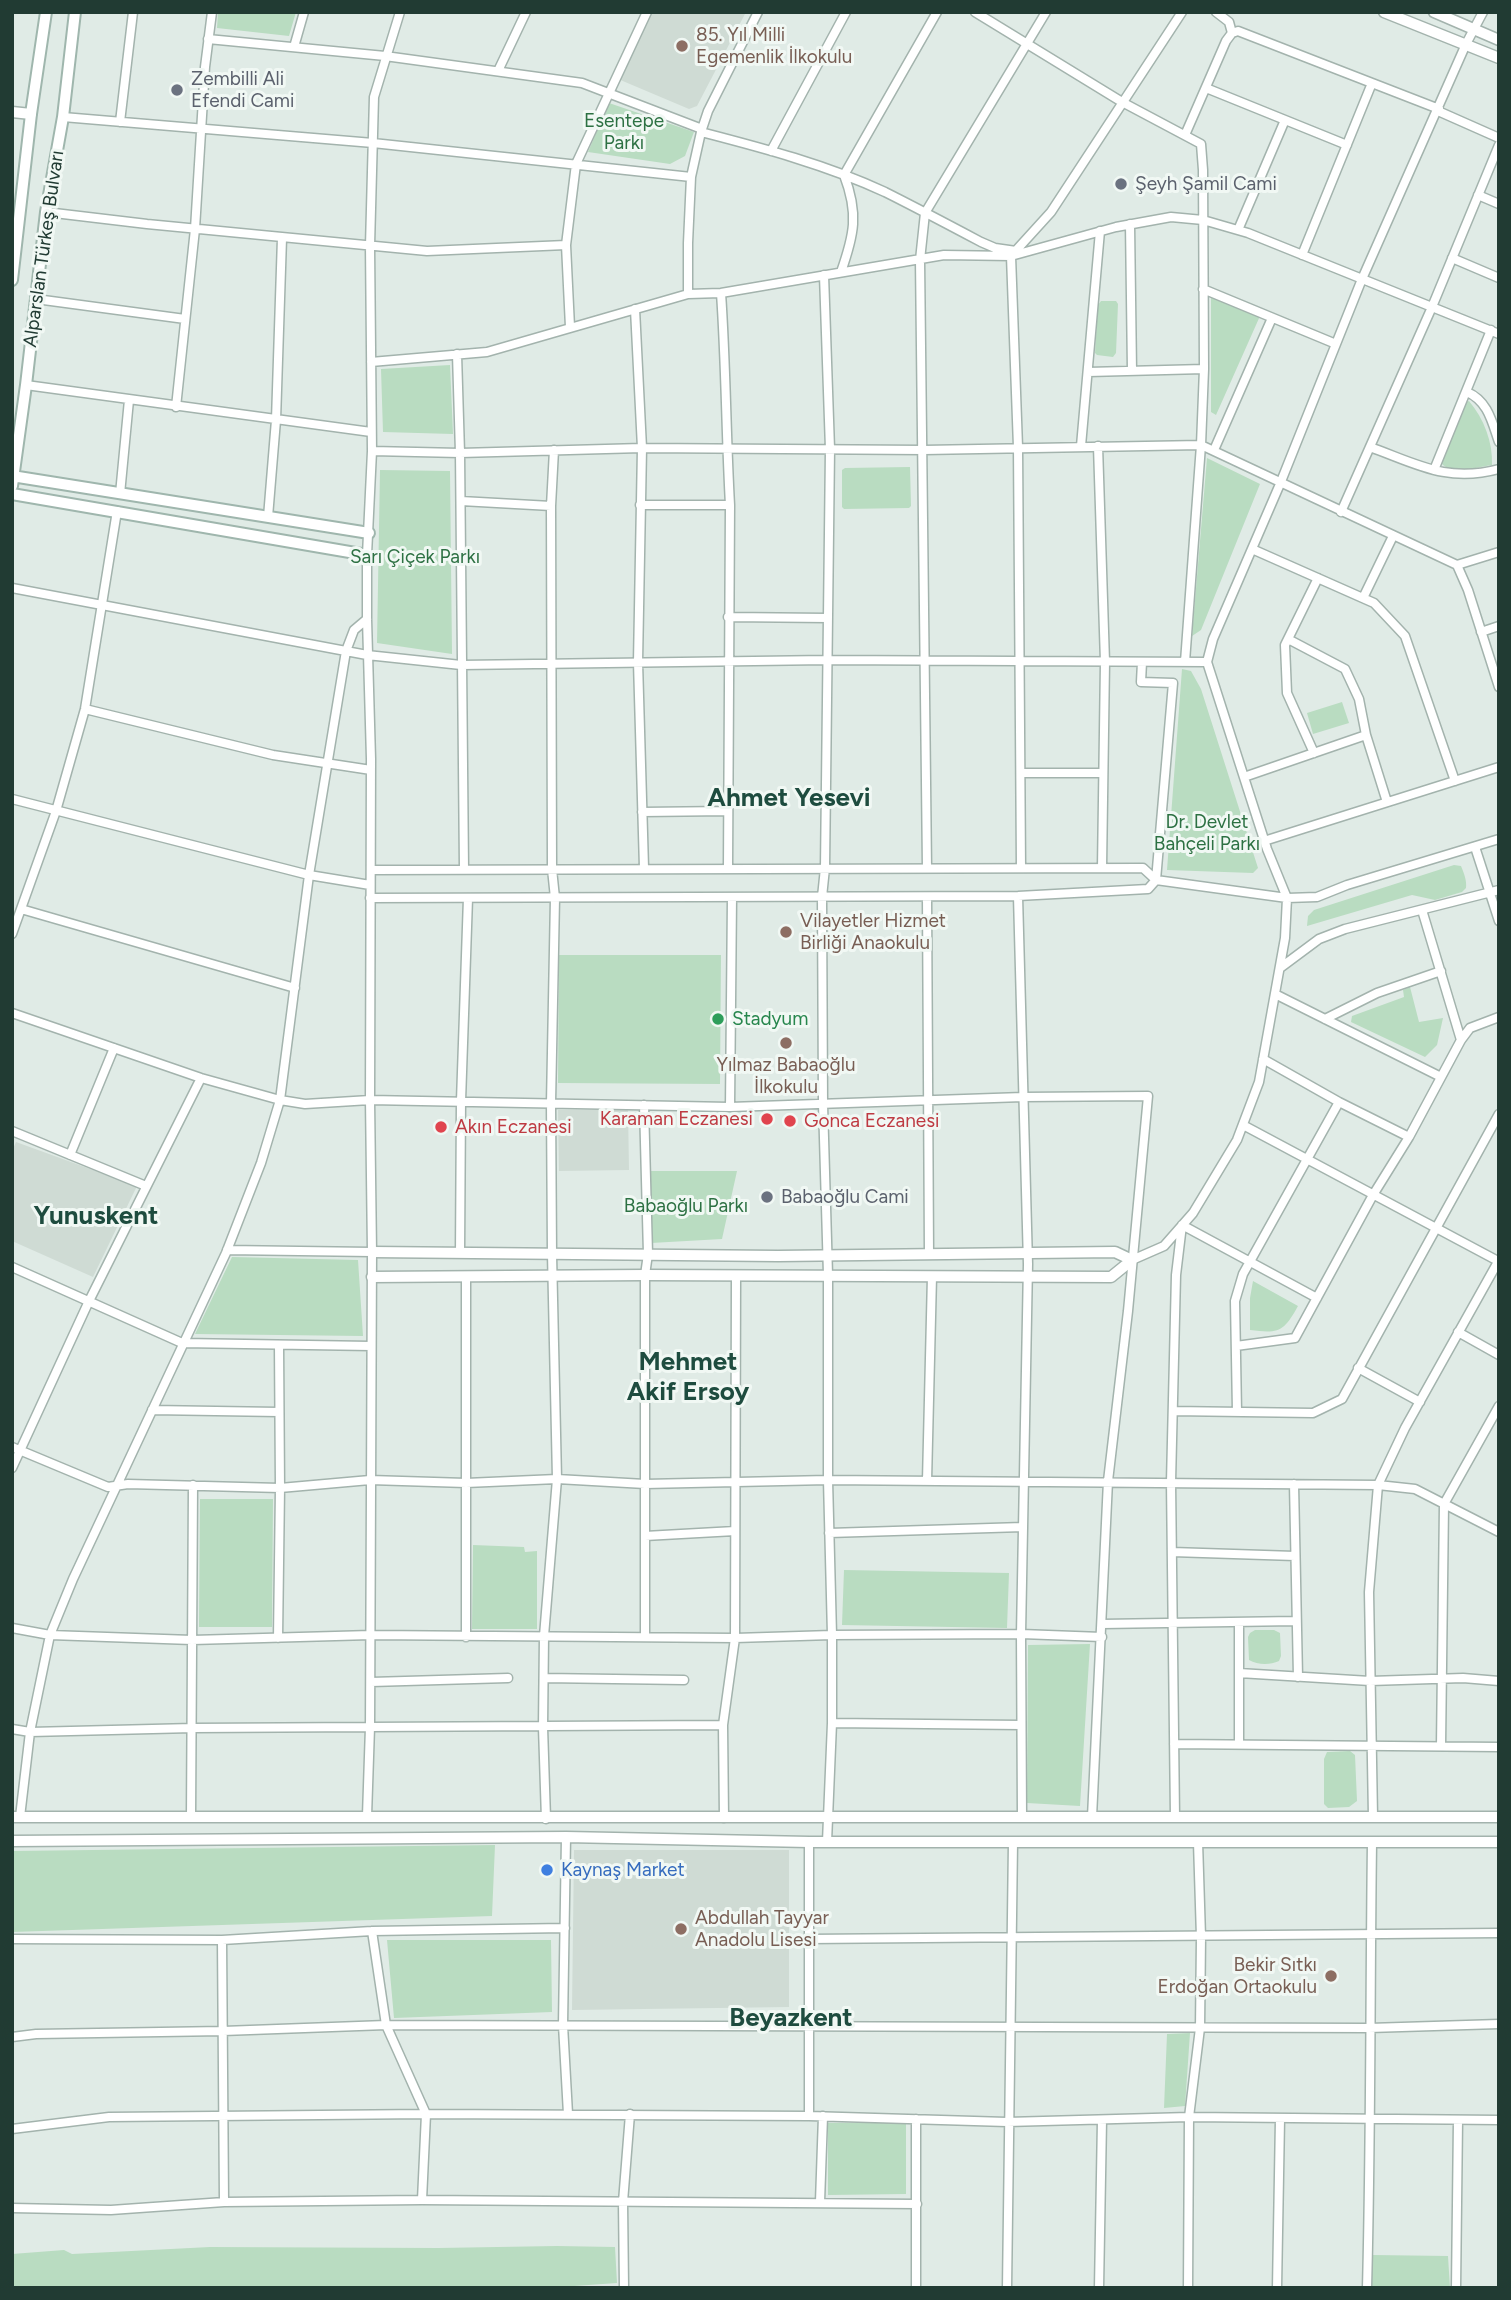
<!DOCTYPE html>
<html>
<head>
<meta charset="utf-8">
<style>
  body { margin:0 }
  #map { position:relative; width:1511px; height:2300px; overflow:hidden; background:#e0ebe6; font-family:Figtree,sans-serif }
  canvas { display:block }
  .frame { position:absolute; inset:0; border:14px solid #213b33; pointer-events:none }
</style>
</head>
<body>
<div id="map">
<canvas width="1511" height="2300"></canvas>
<div class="frame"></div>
</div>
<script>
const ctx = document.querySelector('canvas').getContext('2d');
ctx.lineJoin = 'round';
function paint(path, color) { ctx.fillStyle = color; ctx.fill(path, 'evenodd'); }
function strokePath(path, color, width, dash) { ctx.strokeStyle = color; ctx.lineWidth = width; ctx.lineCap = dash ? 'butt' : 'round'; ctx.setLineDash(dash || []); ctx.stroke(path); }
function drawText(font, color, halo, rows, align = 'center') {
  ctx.font = font + ' Figtree,sans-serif'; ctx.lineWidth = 6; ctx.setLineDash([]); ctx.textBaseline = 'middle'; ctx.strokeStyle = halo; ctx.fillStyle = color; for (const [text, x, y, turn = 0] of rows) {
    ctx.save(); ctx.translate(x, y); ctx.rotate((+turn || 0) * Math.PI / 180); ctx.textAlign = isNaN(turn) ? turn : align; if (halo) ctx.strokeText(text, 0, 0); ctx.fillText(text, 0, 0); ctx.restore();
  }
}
paint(new Path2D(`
  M651,12h95l-49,94 -8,3 -71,-30z
  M558,1110h70l1,60 -70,1z
  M16,1142l121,44 -44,91 -81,-36v-90z
  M574,1850h215v157l-217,3z`), '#cfdbd4');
paint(new Path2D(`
  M218,12h78l-7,24 -72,-8z
  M609,103l85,29 -9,24 -15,8 -82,-12z
  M1215,297l45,19 -44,99 -5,-3v-114z
  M1101,301h15l2,3 -2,49 -3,4 -16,-2 -2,-2 3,-48z
  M450,365l3,69 -70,-2 -2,-63z
  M1469,401c15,18 24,41 23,64 -14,2 -39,10 -50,-1l1,-9 23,-53z
  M1207,458l53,26 -59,146 -9,6z
  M910,467l1,39 -2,2 -65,1 -2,-2v-37l3,-2z
  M380,470l70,1 2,183 -75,-11z
  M1182,669l9,2 10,18 57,179 -5,5 -86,-3z
  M1342,702l7,21 -36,11 -6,-21z
  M1454,865l7,1c3,7 6,15 5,22l-4,4 -27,8 -23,-5 -105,31 1,-10 6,-6z
  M559,955h162l-1,129 -162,-1z
  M1410,987l9,35 24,-4 -6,27 -12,12 -74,-35 1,-6 52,-19 -1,-7z
  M651,1171h86l-15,68 -71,4z
  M232,1257l126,3 5,76 -168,-2z
  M1253,1281l45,25c-14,25 -18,28 -48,24v-32z
  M200,1499h73l-1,128h-73z
  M473,1545l51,2 1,5 12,-1v78h-65z
  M844,1570l165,3 -2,55 -165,-3z
  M1255,1630h19l6,3 1,23 -2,5c-9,4 -21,4 -30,-1l-1,-23 2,-4z
  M1090,1644l-10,162 -53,-3 1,-158z
  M1350,1751l5,4 2,46 -8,6 -21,1 -4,-4v-45l3,-7z
  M495,1845l-3,71 -480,16v-81z
  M387,1940h164l1,72 -158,6z
  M1190,2033l-5,73 -21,2 3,-74z
  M906,2122v72l-78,1v-72z
  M557,2246l58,1 2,36 -71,5h-534v-34l52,-4 8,4 138,-7 228,1z
  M1373,2255l75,1 2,32h-79z`), '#b9dcc1');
const minor = new Path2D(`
  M975,12l147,90 79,42 2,26 1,199 -3,76 -16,217
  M1216,12l13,10 3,11
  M208,39l177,17 197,27 120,46
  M294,47l10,-35
  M498,71l28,-59
  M1206,88l141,57
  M1438,111l61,27
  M63,117l310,26 318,34
  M120,122l13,-110
  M701,132c62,16 126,33 184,60 32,16 64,33 96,50l14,6 21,3
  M1185,135l41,-94 6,-8 6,-2 201,78
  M771,151l75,-139
  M1478,195l21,9
  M46,212l101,12 280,27 139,-6
  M1130,224l2,147
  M1238,230l47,-110
  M1302,255l70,-172
  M1452,258l47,20
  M841,272c13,-37 18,-58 3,-97l93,-163
  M824,275l6,174 -5,419 -3,29 1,207 5,171v205l4,155v88l-5,119
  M1203,289l133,55
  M721,293c5,71 5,141 9,212l-2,363
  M688,294v-51l3,-66 10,-45 7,-21 50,-99
  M36,299l149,20
  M635,309l7,139 -4,214 6,206
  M570,327l-4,-82 10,-81 71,-152
  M457,354l3,99 4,416
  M371,362l116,-10 201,-58 33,-1 223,-38 67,1 105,-29 55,-10 32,3 45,13 251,101
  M1088,372l116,-3
  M26,385l345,47
  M1467,392c21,9 25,30 32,50
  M176,407l19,-178 10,-162 7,-55
  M1081,446l19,-215
  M1098,446l7,216 -3,206
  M1370,447c47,17 77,36 129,22
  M1214,450l58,-132
  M372,451l88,2 182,-5 282,2 277,-5 256,120 11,25 31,97
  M1434,470l57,-140
  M120,494l9,-94
  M461,501l90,5
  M640,505h90
  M1341,512l91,-205 67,-162
  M268,517l8,-97 6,-182
  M1252,549l122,54 31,33 50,145
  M1457,565l42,-13
  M12,588l355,67 94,10 366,-5 380,2
  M1363,598l30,-62
  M728,617l100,1
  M1481,632l18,-6
  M1288,639l57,30 14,30 7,36 21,67
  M85,709l188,46 98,15
  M1314,753l-27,-60 -2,-48 33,-67
  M1021,773h82
  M1244,777l122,-42
  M12,799l297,76 61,10
  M642,812l86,-1
  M1264,841l235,-74
  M1475,847l24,74
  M927,868l-7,-608 5,-47 121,-201
  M1021,868l-3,-421 -7,-191 40,-44 131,-200
  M371,870l772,-2 13,12 131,18 30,-1 30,-12 152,-46
  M1018,896l10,368 -7,370 1,183
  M927,897l2,357
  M370,898l648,-2 130,-7 8,-9 17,-197 -32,-1 1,-20
  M21,909l274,79
  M1422,910l39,130
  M12,934l44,-123 29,-102 32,-198
  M1280,968l39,-29 26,-10 154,-39
  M1275,994l166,83
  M12,1013l189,65 79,22 25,4 65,-4 360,7 293,-10 125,-1 -20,215 -20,170 -16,336
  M1325,1019l52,-26 64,-22
  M1263,1059l76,43 70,35
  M644,1105l4,149 -3,21v362
  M730,1107l2,-210
  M1243,1125l255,136
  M12,1131l134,55
  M70,1155l44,-107
  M227,1250l145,2
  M460,1253l1,-152 7,-203
  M1132,1260l32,-14 29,-33 44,-73 22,-58 26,-144 2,-40 -20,-49 -60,-187 6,-23 67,-155 82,-205 104,-235 17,-32
  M12,1267l170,76 189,3
  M1458,1332l41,23
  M1236,1346l59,-8 78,-143 36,-58 52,-97 9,-12 29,-11
  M1358,1368l62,34
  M152,1410l127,2
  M1173,1411l140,2 29,-14 157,-285
  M1237,1412l-2,-111 8,-27 96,-172
  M12,1447l96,40 20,-3 152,4 90,-8 96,3 91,-4 88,5 183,-4 550,5 37,4 84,43
  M12,1468l77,-167 112,-223
  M927,1481l5,-205
  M1294,1484l4,193
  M829,1533l194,-6
  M645,1536l90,-5
  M1172,1552l123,4
  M1102,1624l193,-3
  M12,1628l38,7 142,5 179,-5 364,3 97,-3 189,-1 81,3
  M466,1637v-361
  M278,1638l2,-150 -1,-143
  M1239,1673l131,8 93,-3 36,3
  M544,1678l140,2
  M371,1682l137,-4
  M832,1723l189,2
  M12,1729l18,3 163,-4 530,-3
  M1174,1744l325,3
  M1239,1744v-121
  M1441,1746l3,-242 55,-98
  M367,1816l3,-89 2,-475 -2,-152 1,-341 -4,-140v-64l5,-104 -2,-205 4,-149 26,-85
  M20,1817l10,-85 20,-97 23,-56 153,-326 35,-90 19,-63 29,-225 37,-224 8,-21 13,-11
  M191,1817l2,-332
  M1175,1817l-4,-335 5,-207 6,-50 135,73
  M1373,1817l-4,-225 9,-107 27,-57 94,-168
  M724,1818l-1,-93 12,-87 1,-363
  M546,1819l-3,-92 1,-91 13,-157 -5,-225 -1,-151 4,-205 -3,-29 -1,-363 3,-56
  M566,1837l-3,188 5,89
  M809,1842v274
  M372,1931l14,94 40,89 -4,86
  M12,1939l210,1 150,-9 193,-3
  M808,1939c230,-4 461,-2 691,-6
  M222,1940l2,262
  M12,2037l24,-3 187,-3 163,-6 983,3 130,-4
  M12,2129l97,-12 317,-3 383,2 198,6 182,-5 310,3
  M820,2202l3,-86
  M12,2208l99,2 113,-8 198,-2 495,4
  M624,2288l-1,-86 7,-88
  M916,2288v-169
  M1007,2288l6,-446
  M1099,2288l3,-168
  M1188,2288l1,-171 11,-89 1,-91 -3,-95
  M1277,2288l3,-169
  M1367,2288c4,-149 3,-297 5,-445
  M1456,2288l2,-168`);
const tertiary = new Path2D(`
  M1384,12l115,46
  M1434,12l65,28
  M12,112l19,2
  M372,1277l273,-2 466,2 21,-17 -17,-8 -337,4 -406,-4
  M12,1817h1487
  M12,1841l554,-4 243,5h690`);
const secondary = new Path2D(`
  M12,280l19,-166 15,-102
  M12,476l357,57
  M12,486l14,-101 20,-173 17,-95 12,-105
  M12,494l355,61`);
strokePath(minor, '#a3b3ad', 11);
strokePath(tertiary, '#a3b3ad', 13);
strokePath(secondary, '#9fb6ad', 14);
strokePath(minor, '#fff', 8);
strokePath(tertiary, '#fff', 10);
strokePath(secondary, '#fff', 10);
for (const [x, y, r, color] of [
  [682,46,7,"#8d6e63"],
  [177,90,7,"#6b7280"],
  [1121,184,7,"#6b7280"],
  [786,932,7,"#8d6e63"],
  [718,1019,7,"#2e9e5b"],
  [786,1043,7,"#8d6e63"],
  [767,1119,7,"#e0444e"],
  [790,1121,7,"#e0444e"],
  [441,1127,7,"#e0444e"],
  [767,1197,7,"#6b7280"],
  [547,1870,7,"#3f7fe0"],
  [681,1929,7,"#8d6e63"],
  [1331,1976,7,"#8d6e63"]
]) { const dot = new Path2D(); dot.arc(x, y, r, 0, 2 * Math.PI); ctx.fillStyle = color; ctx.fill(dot); strokePath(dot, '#f1f8f4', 2.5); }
drawText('19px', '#785e54', '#f1f8f4', [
  ["85. Yıl Milli",696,35],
  ["Egemenlik İlkokulu",696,57],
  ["Vilayetler Hizmet",800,921],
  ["Birliği Anaokulu",800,943],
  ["Yılmaz Babaoğlu",786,1065,"center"],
  ["İlkokulu",786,1087,"center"],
  ["Abdullah Tayyar",695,1918],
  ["Anadolu Lisesi",695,1940],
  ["Bekir Sıtkı",1317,1965,"right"],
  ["Erdoğan Ortaokulu",1317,1987,"right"]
], 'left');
drawText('19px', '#5b616d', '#f1f8f4', [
  ["Zembilli Ali",191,79],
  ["Efendi Cami",191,101],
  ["Şeyh Şamil Cami",1135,184],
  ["Babaoğlu Cami",781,1197]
], 'left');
drawText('19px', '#2d7143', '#f1f8f4', [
  ["Esentepe",624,121],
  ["Parkı",624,143],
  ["Sarı Çiçek Parkı",415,557],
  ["Dr. Devlet",1207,822],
  ["Bahçeli Parkı",1207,844],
  ["Babaoğlu Parkı",686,1206]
]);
drawText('19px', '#213b33', '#f1f8f4', [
  ["Alparslan Türkeş Bulvarı",44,249,-82]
]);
drawText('19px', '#27864d', '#f1f8f4', [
  ["Stadyum",732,1019]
], 'left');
drawText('19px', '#be3a42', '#f1f8f4', [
  ["Karaman Eczanesi",753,1119,"right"],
  ["Gonca Eczanesi",804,1121],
  ["Akın Eczanesi",455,1127]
], 'left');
drawText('19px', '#366cbe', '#f1f8f4', [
  ["Kaynaş Market",561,1870]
], 'left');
drawText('bold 26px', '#1e4c3f', '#f1f8f4', [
  ["Ahmet Yesevi",789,798],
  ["Yunuskent",96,1216],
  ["Mehmet",688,1362],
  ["Akif Ersoy",688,1392],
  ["Beyazkent",791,2018]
]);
</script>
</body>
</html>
